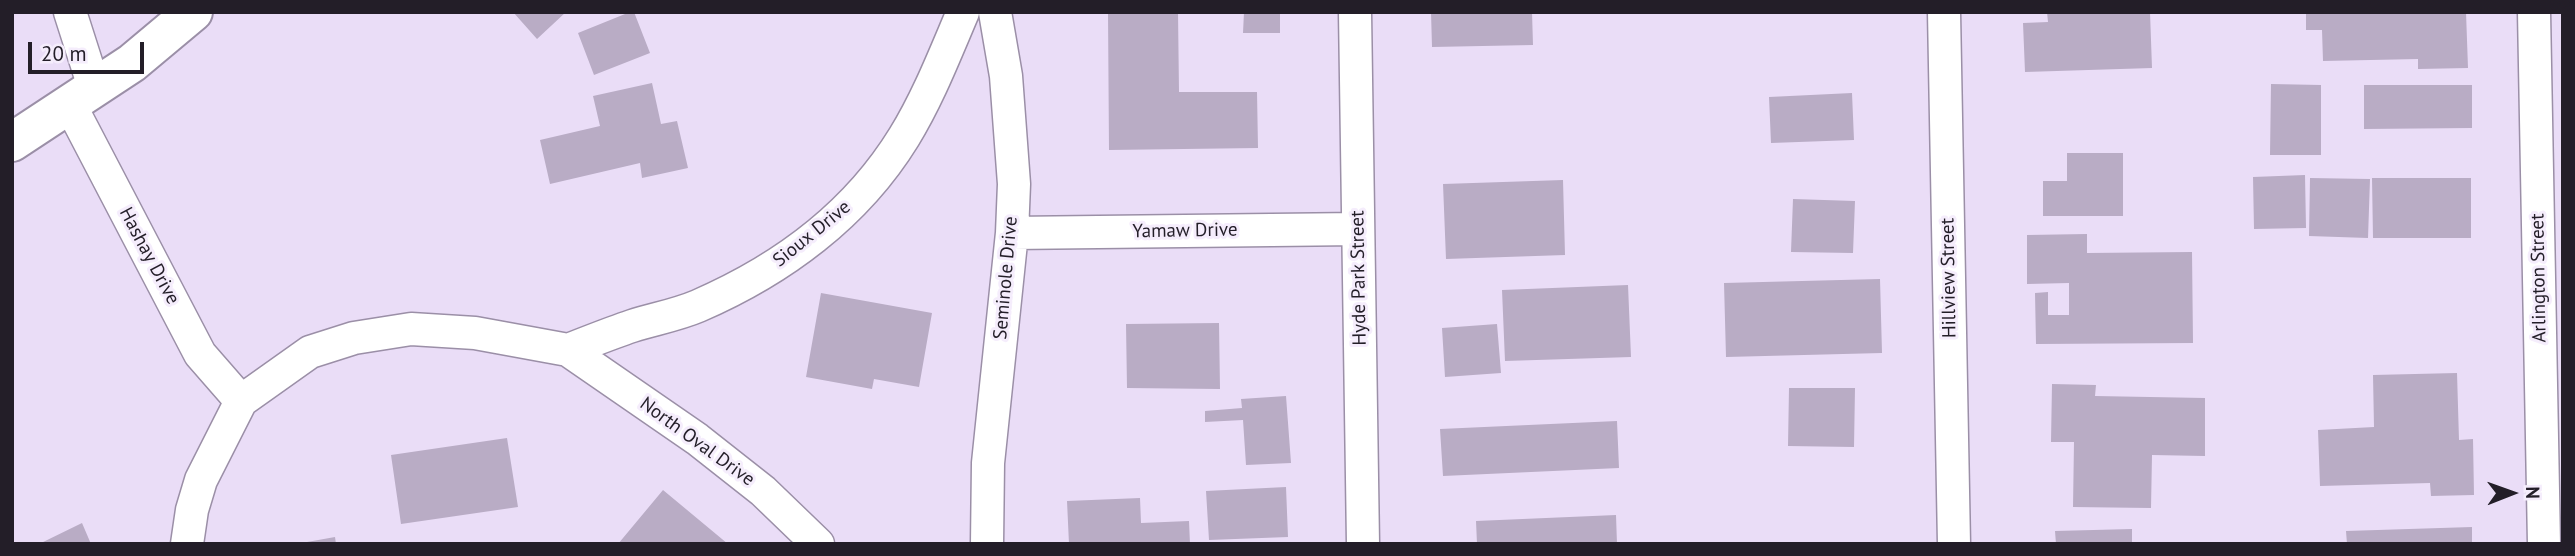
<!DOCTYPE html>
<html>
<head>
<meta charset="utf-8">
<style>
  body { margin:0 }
  #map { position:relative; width:2575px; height:556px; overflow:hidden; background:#eaddf7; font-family:"PT Sans",sans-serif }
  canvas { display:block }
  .frame { position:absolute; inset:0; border:14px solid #231e28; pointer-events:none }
  .north { position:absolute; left:2477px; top:458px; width:70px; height:70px; -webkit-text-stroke:5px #f5edfc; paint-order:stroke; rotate:89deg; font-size:19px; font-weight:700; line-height:28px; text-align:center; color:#231e28 }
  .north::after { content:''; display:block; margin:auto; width:24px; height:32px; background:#231e28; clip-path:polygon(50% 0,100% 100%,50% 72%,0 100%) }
  .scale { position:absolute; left:28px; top:42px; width:116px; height:32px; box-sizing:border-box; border:4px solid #231e28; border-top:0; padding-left:9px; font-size:21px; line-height:24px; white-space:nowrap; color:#231e28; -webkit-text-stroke:5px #f5edfc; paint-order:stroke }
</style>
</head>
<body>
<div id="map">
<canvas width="2575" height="556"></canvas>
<div class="frame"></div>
<div class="north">N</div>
<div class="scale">20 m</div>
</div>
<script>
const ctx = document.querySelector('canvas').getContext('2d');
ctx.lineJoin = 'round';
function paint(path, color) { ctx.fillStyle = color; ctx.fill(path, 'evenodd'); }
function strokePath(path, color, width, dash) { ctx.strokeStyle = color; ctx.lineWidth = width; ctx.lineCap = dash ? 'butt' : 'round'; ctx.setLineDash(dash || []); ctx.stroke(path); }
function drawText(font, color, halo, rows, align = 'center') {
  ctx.font = font + ' "PT Sans",sans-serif'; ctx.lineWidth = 6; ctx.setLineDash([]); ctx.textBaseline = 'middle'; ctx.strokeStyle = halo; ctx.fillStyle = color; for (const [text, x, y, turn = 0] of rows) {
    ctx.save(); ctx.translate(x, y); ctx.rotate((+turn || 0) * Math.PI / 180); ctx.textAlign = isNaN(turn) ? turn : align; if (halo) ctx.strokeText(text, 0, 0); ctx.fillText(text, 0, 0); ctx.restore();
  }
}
paint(new Path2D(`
  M513,12h53l-29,27z
  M630,12h4l16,41 -56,22 -16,-42z
  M1108,12h70l1,80h78l1,56 -149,2z
  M1244,12h36v21h-37z
  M1431,12h101l1,33 -101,2z
  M2047,12h103l2,56 -127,4 -2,-49 25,-1z
  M2306,12h160l2,56 -50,1v-10l-95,2 -1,-31h-16z
  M652,83l9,41 16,-3 11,47 -46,10 -2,-15 -90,21 -10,-44 60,-14 -7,-30z
  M2271,84l50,1v70h-51z
  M2364,85h108v43l-108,1z
  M1852,93l2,47 -83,3 -2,-46z
  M2067,153h56v63h-80v-35h24z
  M2305,175l1,53 -52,1 -1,-52z
  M2310,178l60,1 -2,59 -59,-2z
  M2372,178h99v60h-98z
  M1563,180l2,75 -119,4 -3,-75z
  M1793,199l62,2 -2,52 -62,-1z
  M2087,234v19l105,-1 1,91 -157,1 -1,-51 13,-1v23h21v-32l-42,1v-49z
  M1880,279l2,74 -156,4 -2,-74z
  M1628,285l3,72 -126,4 -3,-71z
  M821,293l111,20 -13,74 -45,-8 -2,10 -66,-12z
  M1219,323l1,66 -93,-1 -1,-64z
  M1497,324l4,49 -56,4 -3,-49z
  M2457,373l2,67 14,-1 1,56 -43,1 -1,-13 -110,3 -2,-56 56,-3 -1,-52z
  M2052,384l44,1 -1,11 110,2v58l-53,-1 -1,53 -78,-1 1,-65h-23z
  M1789,388h66l-1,59 -66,-1z
  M1286,396l5,67 -45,2 -3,-45 -38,2v-11l37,-3 -1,-9z
  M1617,421l2,47 -176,8 -3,-47z
  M507,438l11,69 -117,17 -10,-69z
  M1286,487l2,50 -79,3 -3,-49z
  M663,490l65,54h-110z
  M1140,498l1,25 48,-2 1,23h-121l-2,-43z
  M1616,515l1,29h-140l-1,-23z
  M82,523l9,21h-52z
  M2472,527v17h-125l-1,-13z
  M2132,529v15h-76l-1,-13z
  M335,537l1,7h-29v-2z`), '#b9acc5');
const street = new Path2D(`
  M70,12l24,75
  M1355,12l8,532
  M1944,12l10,532
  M2534,12l10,532
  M69,103l131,251 41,47
  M1012,233l346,-4
  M568,350c21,-8 43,-17 64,-24 22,-7 45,-11 66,-20 83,-36 158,-91 206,-169 24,-39 41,-83 59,-125
  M187,544l5,-34 9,-30 40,-79 69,-49 44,-14 57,-9 64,4 93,17 129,89 66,52 55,53
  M987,544l1,-81 24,-230 2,-49 -8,-108 -11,-64`);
const secondary = new Path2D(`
  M12,142l120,-79 61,-51`);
strokePath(street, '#9b8fa7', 35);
strokePath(secondary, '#9b8fa7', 42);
strokePath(street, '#fff', 32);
strokePath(secondary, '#fff', 38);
drawText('19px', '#231e28', '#f5edfc', [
  ["Yamaw Drive",1185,231,-1],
  ["Sioux Drive",812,234,-39],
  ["Hashay Drive",149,256,62],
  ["Seminole Drive",1006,278,-85],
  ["Hyde Park Street",1359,278,-91],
  ["Hillview Street",1949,278,-91],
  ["Arlington Street",2539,278,-91],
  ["North Oval Drive",697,442,36]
]);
</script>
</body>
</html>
